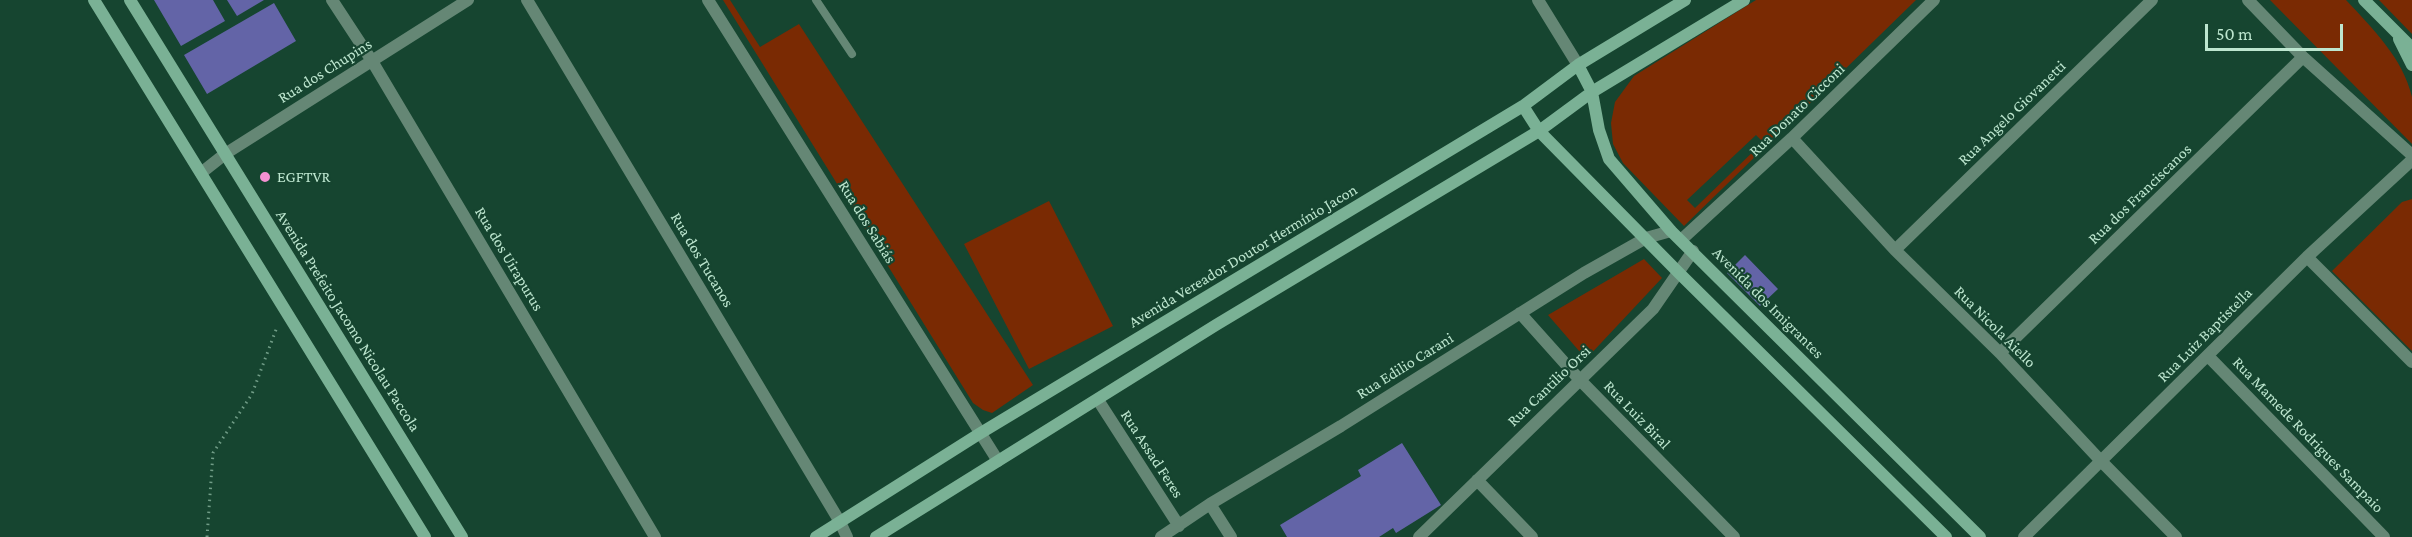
<!DOCTYPE html>
<html>
<head>
<meta charset="utf-8">
<style>
  body { margin:0 }
  #map { position:relative; width:2412px; height:537px; overflow:hidden; background:#164530; font-family:"Crimson Pro",serif }
  canvas { display:block }
  .scale { position:absolute; left:2205px; top:24px; width:138px; height:27px; box-sizing:border-box; border:3px solid #bde6cf; border-top:0; padding-left:8px; font-size:18px; line-height:21px; white-space:nowrap; color:#bde6cf; -webkit-text-stroke:4px #164530; paint-order:stroke }
</style>
</head>
<body>
<div id="map">
<canvas width="2412" height="537"></canvas>
<div class="scale">50 m</div>
</div>
<script>
const ctx = document.querySelector('canvas').getContext('2d');
ctx.lineJoin = 'round';
function paint(path, color) { ctx.fillStyle = color; ctx.fill(path, 'evenodd'); }
function strokePath(path, color, width, dash) { ctx.strokeStyle = color; ctx.lineWidth = width; ctx.lineCap = dash ? 'butt' : 'round'; ctx.setLineDash(dash || []); ctx.stroke(path); }
function drawText(font, color, halo, rows, align = 'center') {
  ctx.font = font + ' "Crimson Pro",serif'; ctx.lineWidth = 4.5; ctx.setLineDash([]); ctx.textBaseline = 'middle'; ctx.strokeStyle = halo; ctx.fillStyle = color; for (const [text, x, y, turn = 0] of rows) {
    ctx.save(); ctx.translate(x, y); ctx.rotate((+turn || 0) * Math.PI / 180); ctx.textAlign = isNaN(turn) ? turn : align; if (halo) ctx.strokeText(text, 0, 0); ctx.fillText(text, 0, 0); ctx.restore();
  }
}
paint(new Path2D(`
  M723,0h7l30,47 39,-23 234,361 -41,28 -9,-3 -10,-7z
  M1756,0h160l-232,226 -61,-63 -10,-19 -2,-21 4,-21 19,-26zM1756,135l7,7 -68,66 -8,-8z
  M2270,0h76c26,28 57,58 66,97 0,14 0,33 0,47z
  M2379,0h33v34z
  M2412,199v152l-80,-80 70,-69z
  M1049,201l64,125 -84,43 -65,-125z
  M1644,259l18,19 -76,81 -38,-44z`), '#7a2a03');
paint(new Path2D(`
  M154,0h59l12,21 -44,25z
  M227,0h37l-27,16z
  M274,3l22,38 -89,53 -23,-39z
  M1745,255l33,34 -18,17 -33,-33z
  M1402,443l39,62 -45,28 -3,-5 -14,9h-92l-7,-12 81,-49 -3,-6z`), '#6364a7');
strokePath(new Path2D(`
  M207,537l6,-84 39,-59 25,-67`), '#719d87', 3, [1.5, 4.5]);
strokePath(new Path2D(`
  M816,0l36,54`), '#658775', 8);
strokePath(new Path2D(`
  M332,0l40,61 283,476
  M527,0l313,522 7,15
  M708,0l290,461
  M1538,0l40,65
  M2248,0l55,57 109,98
  M1792,138l103,112 105,103 100,107 76,77
  M201,173l24,-19 243,-154
  M1681,240l111,-102 142,-138
  M1895,250l257,-250
  M2307,257l105,105
  M1520,313l59,66 155,158
  M2000,353l303,-296
  M2208,356l176,181
  M1098,400l81,126
  M1477,480l55,57
  M1210,504l21,33
  M1161,537l49,-33 131,-78 243,-153 62,-35 25,-7
  M1419,537l234,-228 40,-58
  M2024,537l283,-280 105,-97`), '#658775', 12);
strokePath(new Path2D(`
  M94,0l331,537
  M130,0l332,537
  M2364,0l48,48
  M2399,39l13,26
  M1578,65l14,27 7,38 10,29 62,72 309,306
  M1523,106l16,25 140,142 267,264
  M816,537l163,-103 544,-328 55,-41 107,-65
  M876,537l340,-212 323,-194 53,-39 152,-92`), '#7ab195', 12);
for (const [x, y, r, color] of [
  [265,177,6,"#f591d2"]
]) { const dot = new Path2D(); dot.arc(x, y, r, 0, 2 * Math.PI); ctx.fillStyle = color; ctx.fill(dot); strokePath(dot, '#164530', 2); }
drawText('16px', '#bde6cf', '#164530', [
  ["Rua dos Chupins",325,71,-32],
  ["Rua Donato Cicconi",1797,110,-44],
  ["Rua Angelo Giovanetti",2012,113,-44],
  ["Rua dos Franciscanos",2140,194,-44],
  ["Rua dos Sabiás",867,222,58],
  ["Avenida Vereador Doutor Hermínio Jacon",1243,256,-31],
  ["Rua dos Uirapurus",509,259,59],
  ["Rua dos Tucanos",702,260,59],
  ["Avenida dos Imigrantes",1768,303,45],
  ["Avenida Prefeito Jacomo Nicolau Paccola",348,321,58],
  ["Rua Nicola Aiello",1995,327,45],
  ["Rua Luiz Baptistella",2205,335,-45],
  ["Rua Edilio Carani",1405,366,-32],
  ["Rua Cantilio Orsi",1549,386,-44],
  ["Rua Luiz Biral",1637,415,46],
  ["Rua Mamede Rodrigues Sampaio",2308,435,46],
  ["Rua Assad Feres",1152,454,57]
]);
drawText('16px', '#bde6cf', '#164530', [
  ["EGFTVR",277,177]
], 'left');
</script>
</body>
</html>
